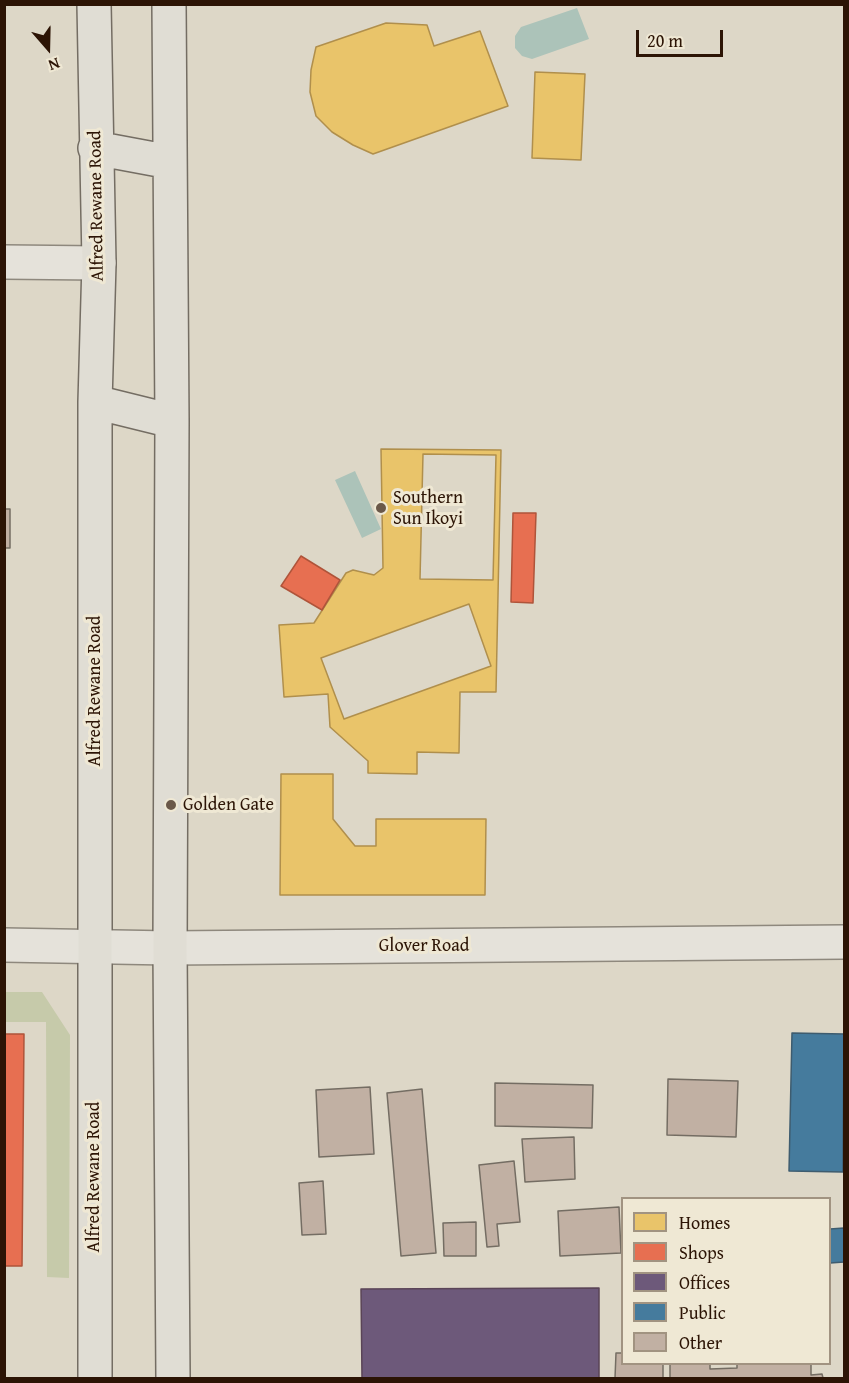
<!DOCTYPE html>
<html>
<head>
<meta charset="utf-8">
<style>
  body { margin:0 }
  #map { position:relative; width:849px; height:1383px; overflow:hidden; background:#ddd7c7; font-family:"Gentium Book Plus",serif }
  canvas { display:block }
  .frame { position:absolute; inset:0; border:6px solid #2c1405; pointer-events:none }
  .legend { position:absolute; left:621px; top:1197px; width:210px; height:168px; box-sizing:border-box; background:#efe8d4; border:2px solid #a19381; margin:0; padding:8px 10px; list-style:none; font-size:18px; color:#2c1405 }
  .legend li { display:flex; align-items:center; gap:12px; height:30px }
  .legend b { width:30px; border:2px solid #a19381 }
  .north { position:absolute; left:18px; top:18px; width:60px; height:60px; -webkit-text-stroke:4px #efe8d4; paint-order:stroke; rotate:160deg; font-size:16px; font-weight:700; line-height:24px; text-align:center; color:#2c1405 }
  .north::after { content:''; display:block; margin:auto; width:21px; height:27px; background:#2c1405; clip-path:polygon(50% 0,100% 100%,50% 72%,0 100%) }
  .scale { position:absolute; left:636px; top:30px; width:87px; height:27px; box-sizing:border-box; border:3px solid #2c1405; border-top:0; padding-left:8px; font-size:18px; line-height:21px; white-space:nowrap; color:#2c1405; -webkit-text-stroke:4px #efe8d4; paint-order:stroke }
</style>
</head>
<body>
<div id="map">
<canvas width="849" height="1383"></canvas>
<div class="frame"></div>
<ul class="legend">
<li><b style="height:16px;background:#e9c46a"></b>Homes</li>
<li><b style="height:16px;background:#e76f51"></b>Shops</li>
<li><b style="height:16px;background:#6d597a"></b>Offices</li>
<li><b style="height:16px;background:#457b9d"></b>Public</li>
<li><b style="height:16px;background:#c1b0a3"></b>Other</li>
</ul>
<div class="north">N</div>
<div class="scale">20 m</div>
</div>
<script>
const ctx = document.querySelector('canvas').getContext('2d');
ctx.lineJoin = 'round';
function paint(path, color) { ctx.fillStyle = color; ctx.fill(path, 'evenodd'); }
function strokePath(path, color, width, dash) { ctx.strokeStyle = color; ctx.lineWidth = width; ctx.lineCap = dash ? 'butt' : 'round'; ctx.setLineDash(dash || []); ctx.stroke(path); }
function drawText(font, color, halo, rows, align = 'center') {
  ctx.font = font + ' "Gentium Book Plus",serif'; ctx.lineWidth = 6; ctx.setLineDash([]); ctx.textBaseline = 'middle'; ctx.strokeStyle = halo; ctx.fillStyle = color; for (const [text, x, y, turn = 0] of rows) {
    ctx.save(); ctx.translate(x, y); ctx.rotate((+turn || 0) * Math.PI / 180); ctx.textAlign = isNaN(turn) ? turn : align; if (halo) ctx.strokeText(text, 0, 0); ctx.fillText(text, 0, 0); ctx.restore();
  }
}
paint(new Path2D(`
  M4,992h38l28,43 -1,243 -22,-1 -1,-255h-41z`), '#c6caaa');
paint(new Path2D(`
  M577,8l12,31 -57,20 -10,-3 -7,-8v-12l6,-9z
  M355,471l26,58 -19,9 -27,-58z`), '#acc3b9');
const homes = new Path2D(`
  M386,23l41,2 7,21 46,-15 28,75 -135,48 -20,-9 -21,-13 -16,-16 -6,-24 1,-22 5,-23z
  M535,72l50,2 -4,86 -49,-2z
  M381,449l120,1 -5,242h-36l-1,61 -42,-1v22l-49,-1v-12l-38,-34 -2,-33 -44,3 -5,-72 35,-2 32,-50 7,-3 21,5 9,-7z
  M423,454l73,1 -3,125 -73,-1z
  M469,604l22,62 -147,53 -23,-61z
  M281,774h52v45l22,27h21v-27h110l-1,76h-205z`);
paint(homes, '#e9c46a');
strokePath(homes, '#b08f4c', 1.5);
const shops = new Path2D(`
  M513,513h23l-3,90 -22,-1z
  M301,556l39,24 -18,30 -41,-24z
  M4,1034h20l-2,232h-18z`);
paint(shops, '#e76f51');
strokePath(shops, '#af543a', 1.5);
const offices = new Path2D(`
  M599,1288v90h-237l-1,-89z`);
paint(offices, '#6d597a');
strokePath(offices, '#5a4457', 1.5);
const public = new Path2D(`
  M792,1033l52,1 -1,138 -54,-1z
  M844,1228v34l-14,1v-34z`);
paint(public, '#457b9d');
strokePath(public, '#3e5c6f', 1.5);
const building = new Path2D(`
  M4,509h6v39h-6z
  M668,1079l70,2 -2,56 -69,-2z
  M495,1083l98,2 -1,43 -97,-2z
  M370,1087l4,67 -55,3 -3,-67z
  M422,1089l14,164 -35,3 -14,-163z
  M574,1137l1,42 -50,3 -3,-43z
  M514,1161l6,61 -23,2 2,22 -12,1 -8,-82z
  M323,1181l3,53 -24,1 -3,-52z
  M619,1207l2,46 -61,3 -2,-45z
  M476,1222v34h-32l-1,-33z
  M616,1353h6v11h41v14h-48z
  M670,1364h40v5l27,-1v-4h74v11l11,-1 1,4h-153z`);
paint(building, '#c1b0a3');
strokePath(building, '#746d63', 1.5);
const minor = new Path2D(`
  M4,262l95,1`);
const tertiary = new Path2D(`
  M4,945l166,3 674,-6`);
const primary = new Path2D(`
  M94,4l5,259 -4,139v976
  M169,4l3,417 -2,527 3,430
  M95,148l75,14
  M95,402l77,19`);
strokePath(minor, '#8e887d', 36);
strokePath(tertiary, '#8e887d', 36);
strokePath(primary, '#746d63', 36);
strokePath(minor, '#e5e2da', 33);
strokePath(tertiary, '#e5e2da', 33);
strokePath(primary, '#e0ddd4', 33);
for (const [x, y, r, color] of [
  [381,508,6,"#6a5849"],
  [171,805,6,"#6a5849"]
]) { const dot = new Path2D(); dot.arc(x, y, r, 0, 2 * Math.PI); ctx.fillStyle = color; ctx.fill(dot); strokePath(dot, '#efe8d4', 2); }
drawText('18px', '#2c1405', '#efe8d4', [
  ["Alfred Rewane Road",97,206,-91],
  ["Alfred Rewane Road",95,691,-90],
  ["Glover Road",424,946],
  ["Alfred Rewane Road",94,1177,-90]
]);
drawText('18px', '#2c1405', '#efe8d4', [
  ["Southern",393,498],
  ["Sun Ikoyi",393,519],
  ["Golden Gate",183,805]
], 'left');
</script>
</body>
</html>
